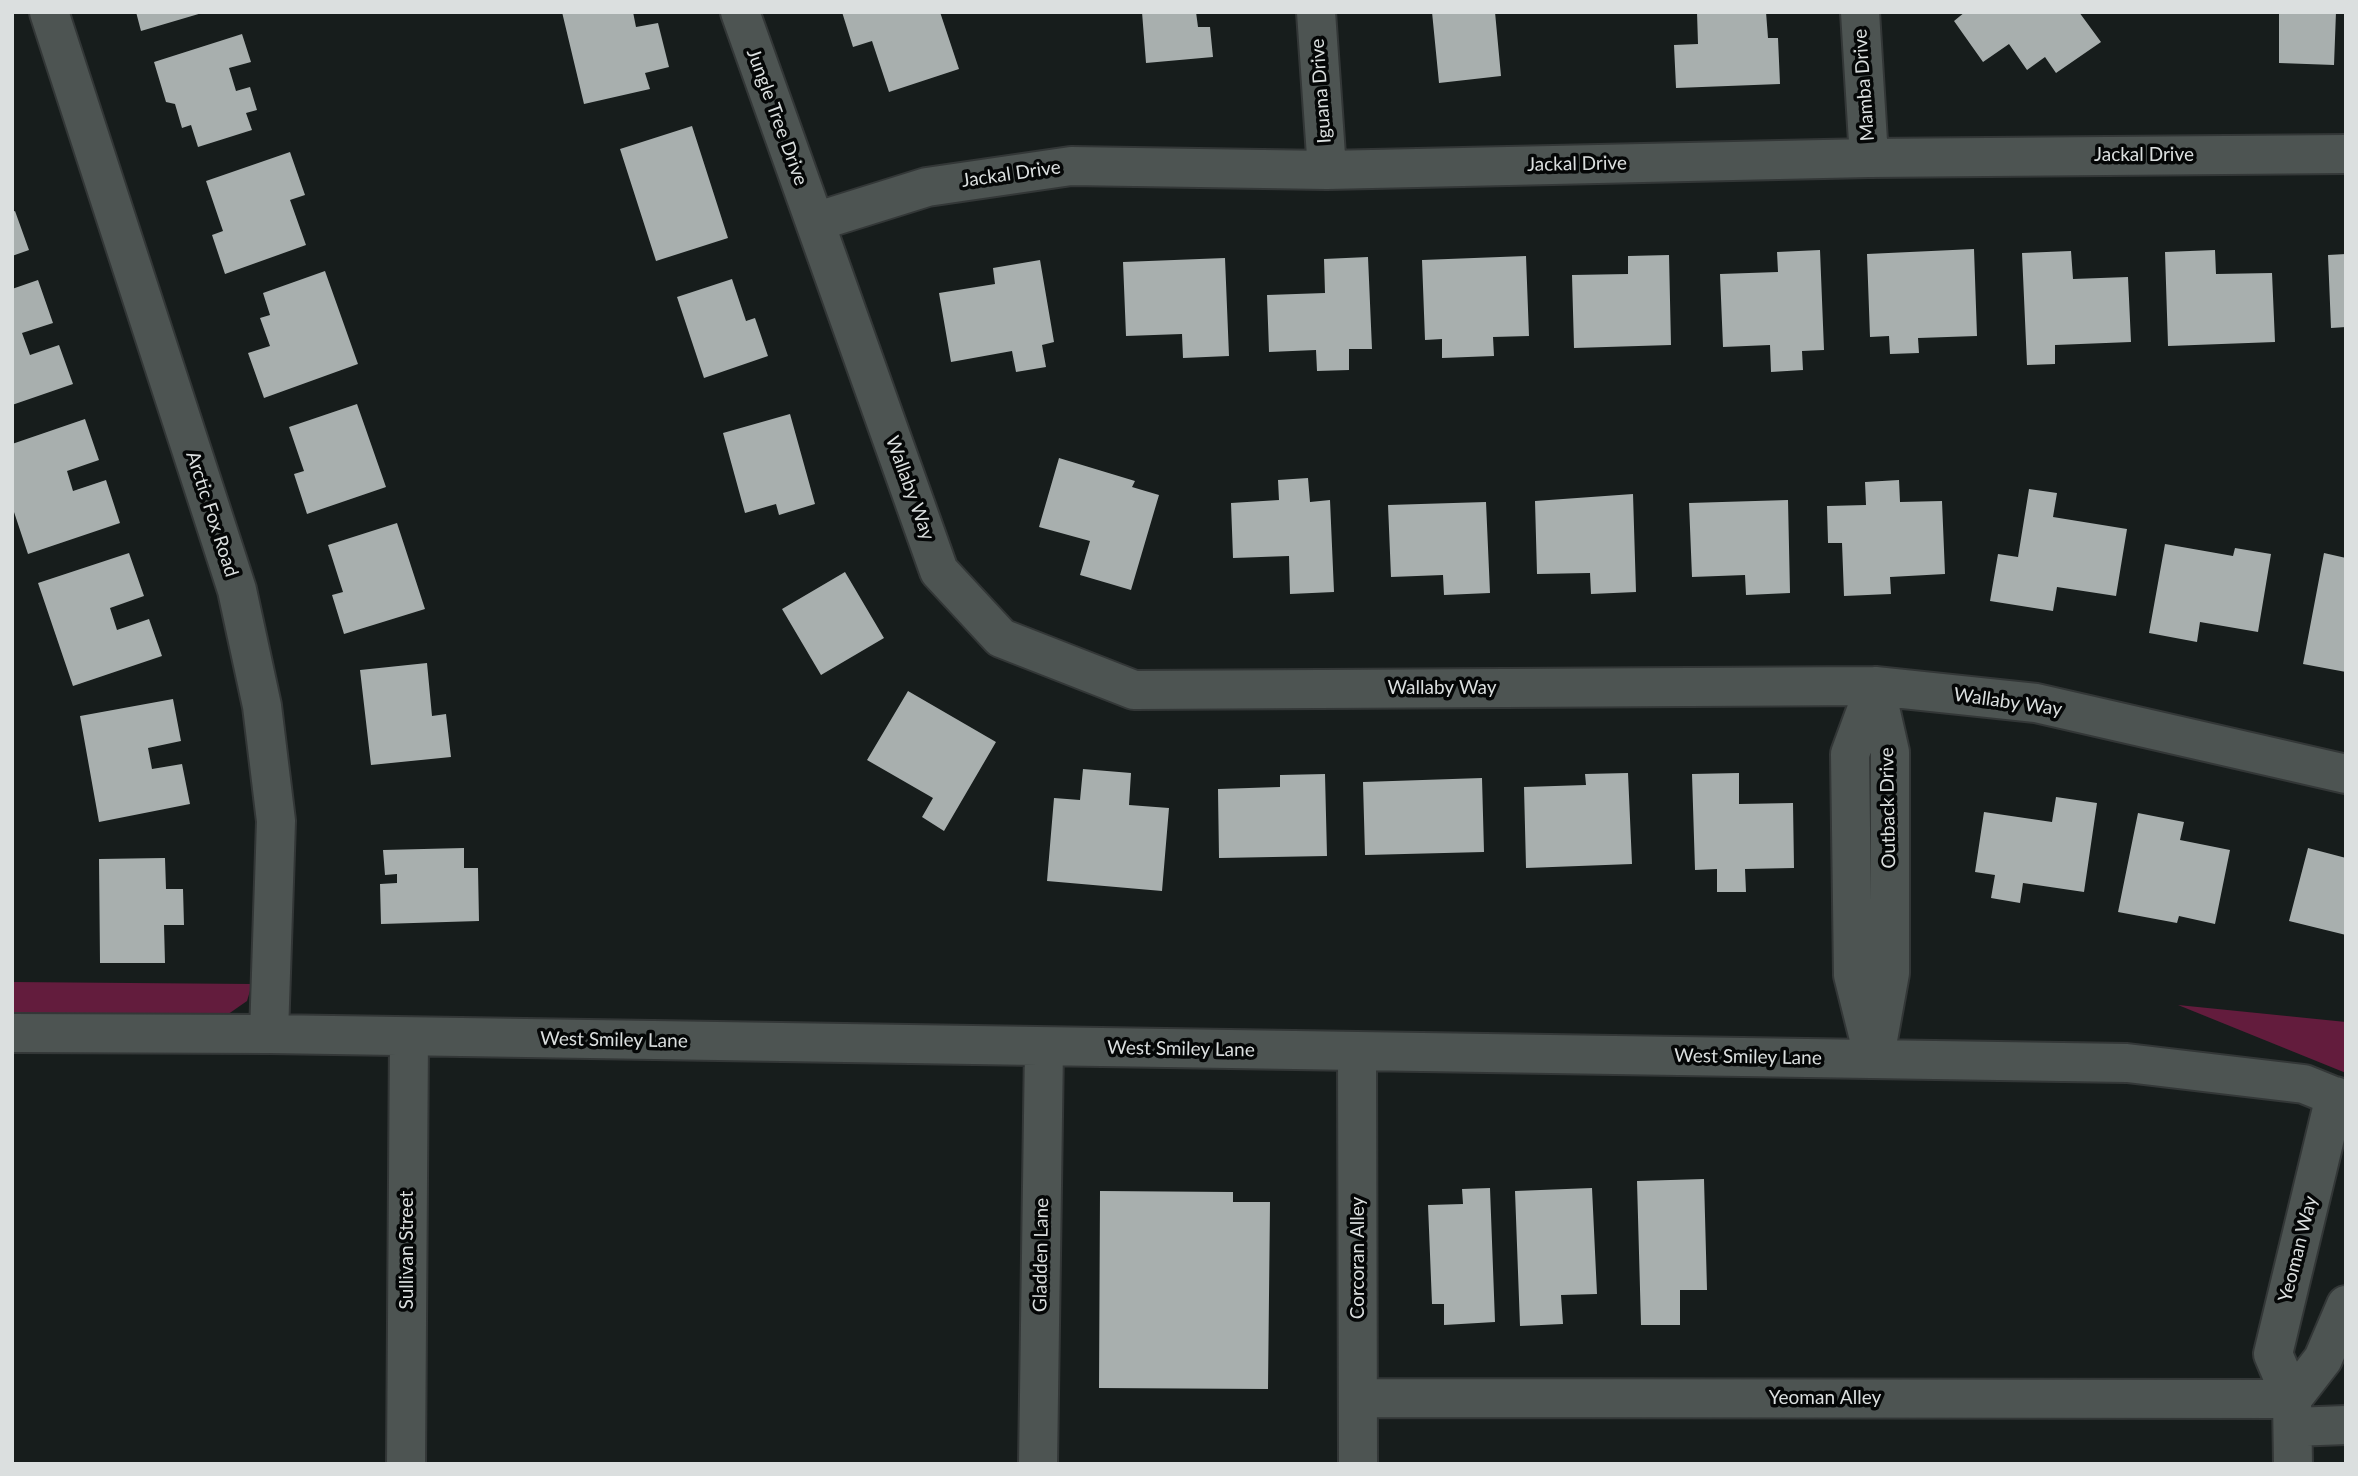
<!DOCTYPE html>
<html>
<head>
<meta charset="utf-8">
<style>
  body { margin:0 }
  #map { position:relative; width:2358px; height:1476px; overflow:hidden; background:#171d1c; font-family:Lato,sans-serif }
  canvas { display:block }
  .frame { position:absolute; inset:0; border:14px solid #dbdfdf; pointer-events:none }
</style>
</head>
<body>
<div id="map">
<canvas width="2358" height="1476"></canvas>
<div class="frame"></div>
</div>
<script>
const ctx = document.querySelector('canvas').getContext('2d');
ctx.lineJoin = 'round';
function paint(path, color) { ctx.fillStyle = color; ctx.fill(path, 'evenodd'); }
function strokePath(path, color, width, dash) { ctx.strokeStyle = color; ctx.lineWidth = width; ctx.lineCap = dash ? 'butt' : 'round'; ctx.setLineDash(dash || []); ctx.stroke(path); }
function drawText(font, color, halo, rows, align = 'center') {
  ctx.font = font + ' Lato,sans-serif'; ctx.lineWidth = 7; ctx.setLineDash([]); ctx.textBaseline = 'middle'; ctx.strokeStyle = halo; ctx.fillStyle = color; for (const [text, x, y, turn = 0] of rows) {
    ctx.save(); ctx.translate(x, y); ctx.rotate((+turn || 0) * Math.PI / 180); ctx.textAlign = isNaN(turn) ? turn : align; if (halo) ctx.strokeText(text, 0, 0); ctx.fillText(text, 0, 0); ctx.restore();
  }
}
paint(new Path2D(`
  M12,982l240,2 -5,17 -23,16 -212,3z
  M2178,1005l168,17v51z`), '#631c3d');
paint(new Path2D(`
  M136,12h66v1l-61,18z
  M562,12h71l3,15 22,-4 11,44 -24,6 5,16 -66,15z
  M842,12h98l19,57 -70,23 -17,-51 -19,6z
  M1142,12h54l2,15h12l3,30 -67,6z
  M1432,12h63l6,64 -62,7z
  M1697,12h69l2,26h10l2,46 -104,4 -2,-43 24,-1z
  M1965,12h114l22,30 -45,31 -11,-16 -18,13 -18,-26 -26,18 -29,-41z
  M2279,12h57l-2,53 -55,-2z
  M242,34l9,28 -22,6 7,23 14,-4 7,23 -11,3 6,17 -54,17 -7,-22 -9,3 -7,-24 -9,-2 -12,-40z
  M692,126l36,112 -72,23 -36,-112z
  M290,152l15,43 -15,5 16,45 -81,29 -13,-39 11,-4 -17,-50z
  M15,211l14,39 -17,6v-44z
  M1974,249l3,87 -59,2 1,15 -29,1 -1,-18 -19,1 -3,-83z
  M1820,250l4,100 -22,1 1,19 -32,2 -1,-27 -47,2 -3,-73 58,-2 -1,-20z
  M2215,250l1,24 56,-1 3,69 -107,4 -3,-94z
  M2071,251l2,28 55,-2 3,65 -76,3v19l-28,1 -5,-112z
  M2346,254v73l-15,1 -3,-73z
  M1669,255l2,90 -97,3 -2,-73 56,-1v-18z
  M1526,256l3,80 -36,1 1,19 -52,2v-19l-17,1 -3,-80z
  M1368,257l4,92h-23v21l-32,1 -1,-21 -47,2 -2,-57 58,-2 -1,-34z
  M1225,258l4,98 -46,2 -1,-24 -56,2 -3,-74z
  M1040,260l14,82 -12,3 4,22 -30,5 -4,-21 -61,11 -12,-69 56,-9 -2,-16z
  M325,271l33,93 -94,34 -16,-45 22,-7 -10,-28 10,-3 -7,-22z
  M732,279l14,42 9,-3 13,38 -64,22 -27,-81z
  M38,280l15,43 -31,10 8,22 29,-10 14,39 -61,21v-116z
  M357,404l29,83 -79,27 -13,-40 10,-3 -15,-44z
  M790,414l25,90 -36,11 -3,-11 -31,9 -22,-80z
  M85,419l14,41 -32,11 6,20 33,-11 14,43 -92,31 -16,-48v-62z
  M1059,458l76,23 -3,6 27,8 -28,95 -51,-15 10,-34 -51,-14z
  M1308,478l2,24 20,-2 4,92 -44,2 -1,-38 -56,2 -2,-55 48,-3 -1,-20z
  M1899,480l1,22 42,-1 3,73 -55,3 1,17 -47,2 -2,-53h-14l-1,-37 39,-1 -1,-23z
  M2029,489l28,4 -4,24 74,12 -11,67 -59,-9 -4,24 -63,-10 8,-47 20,3z
  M1633,494l3,98 -45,2 -1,-21 -53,1 -2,-73z
  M1788,500l2,93 -44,2 -1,-20 -53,2 -3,-74z
  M1486,502l4,91 -46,2 -1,-20 -52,2 -3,-72z
  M397,523l28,86 -81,25 -12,-39 11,-3 -15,-47z
  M2165,544l68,12 2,-8 36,6 -13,78 -58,-10 -3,20 -48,-9z
  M129,553l15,43 -34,12 7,22 32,-11 13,37 -89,30 -35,-103z
  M2324,553l22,5v114l-43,-8z
  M845,572l39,66 -63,37 -39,-66z
  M427,663l5,53 14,-2 5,43 -80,8 -11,-95z
  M908,691l88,51 -52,89 -22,-14 11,-19 -66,-38z
  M173,699l8,42 -33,7 4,21 30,-5 8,40 -91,18 -19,-106z
  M1083,769l48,4 -2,32 40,3 -7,83 -115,-10 7,-83 26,2z
  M1628,773l4,91 -106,4 -2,-81 62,-2 -1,-11z
  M1739,773v31l54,-1 1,65 -49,1 1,23h-29v-23l-22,1 -3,-96z
  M1325,774l2,82 -108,2 -1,-69 62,-2v-12z
  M1482,778l2,74 -119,3 -2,-73z
  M2056,797l41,6 -13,89 -61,-9 -3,20 -29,-5 4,-23 -20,-3 9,-60 68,10z
  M2138,813l46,9 -4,18 50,10 -15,74 -36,-8 -2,7 -59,-11z
  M464,848v20h14l1,53 -98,3 -1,-40 17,-1v-9l-12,1 -2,-25z
  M2308,848l38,10v77l-57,-14z
  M165,858l1,31h17l1,36h-20l1,38h-65l-1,-104z
  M1704,1179l3,111h-27v35h-39l-4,-144z
  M1490,1188l5,134 -51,3v-21h-12l-4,-99 35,-1 -1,-15z
  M1592,1188l5,106 -36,1 2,29 -43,2 -5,-135z
  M1100,1191l133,1v10h37l-2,187 -169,-1z`), '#a8afae');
const minor = new Path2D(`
  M49,12l188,578 25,116 14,115 -7,213
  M740,12l199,559 62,67 133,52 741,-4 161,17 310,71
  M1316,12l11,158
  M1860,12l9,146
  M815,222l112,-35 144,-21 256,4 542,-12 477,-4
  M1875,686l15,66v221l-13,72
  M12,1033l257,1 1858,29 177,21 42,17
  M1357,1052l1,412
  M1874,1059l-21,-84 -3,-221 25,-68
  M1358,1398l934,1
  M2292,1399l31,-40 23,-54
  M2293,1427l53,-2
  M406,1464l3,-427
  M1038,1464l6,-417
  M2293,1464l-1,-65 -19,-45 62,-258`);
strokePath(minor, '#333737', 42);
strokePath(minor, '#4d5452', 38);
drawText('19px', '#dbdfdf', '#050707', [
  ["Mamba Drive",1864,85,-94],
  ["Iguana Drive",1321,91,-94],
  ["Jungle Tree Drive",777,117,70],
  ["Jackal Drive",2144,155],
  ["Jackal Drive",1577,164,-1],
  ["Jackal Drive",1011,174,-8],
  ["Wallaby Way",910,488,70],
  ["Arctic Fox Road",212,514,72],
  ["Wallaby Way",1442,688],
  ["Wallaby Way",2008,702,8],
  ["Outback Drive",1888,808,-91],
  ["West Smiley Lane",614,1040,1],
  ["West Smiley Lane",1181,1049,1],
  ["West Smiley Lane",1748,1057,1],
  ["Yeoman Way",2298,1249,-76],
  ["Sullivan Street",407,1250,-90],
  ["Gladden Lane",1041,1255,-89],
  ["Corcoran Alley",1358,1258,-90],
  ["Yeoman Alley",1825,1398]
]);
</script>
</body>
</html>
